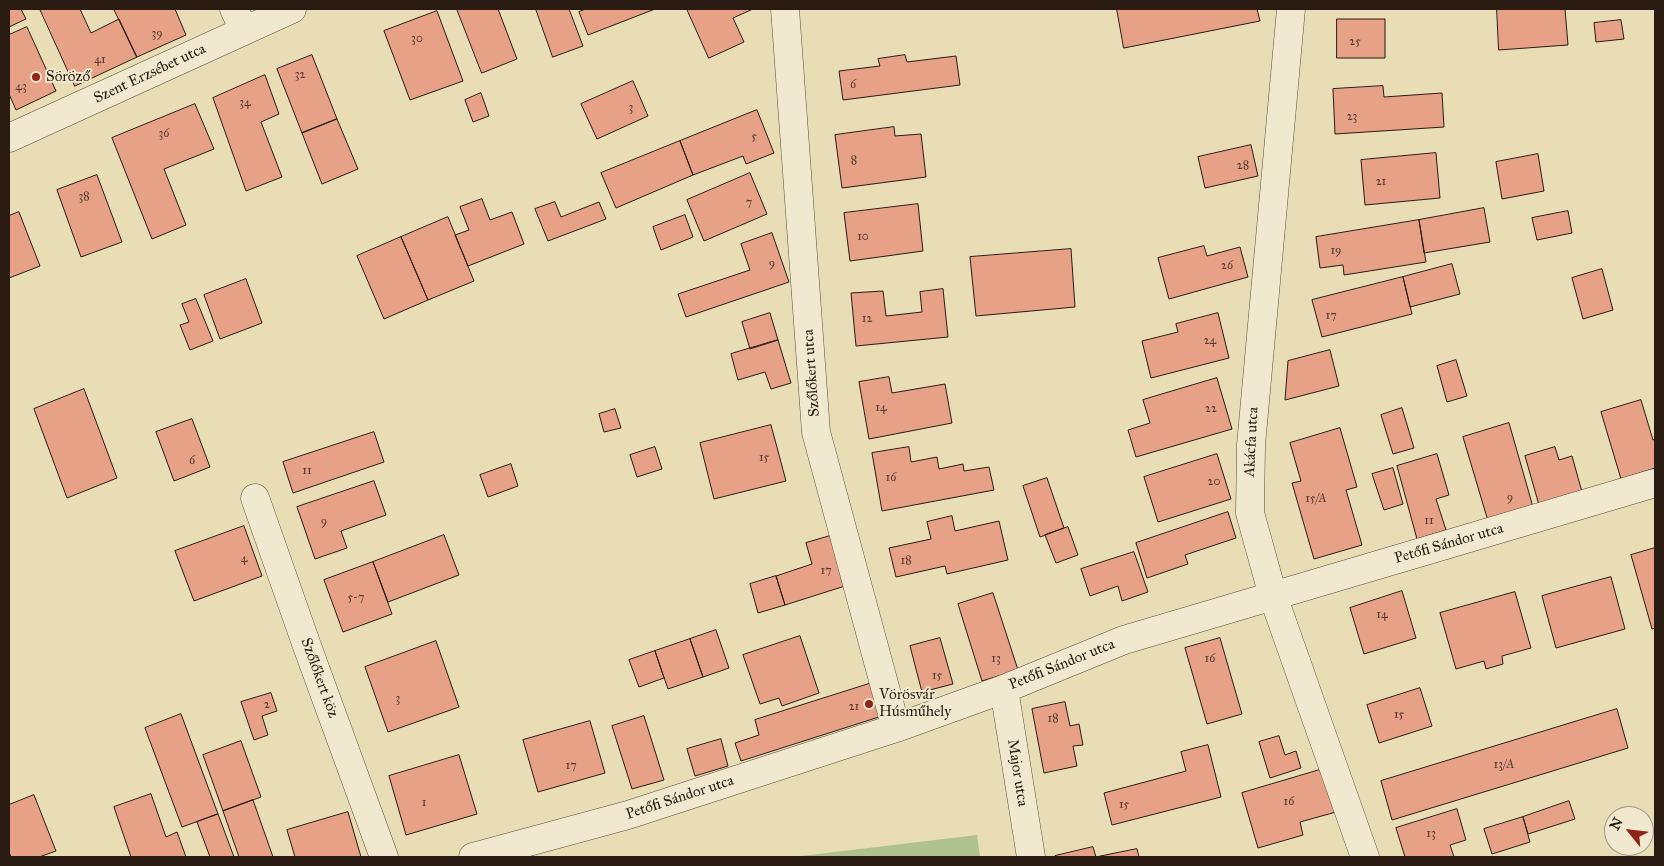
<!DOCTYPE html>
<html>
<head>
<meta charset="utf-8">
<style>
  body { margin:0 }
  #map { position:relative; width:1664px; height:866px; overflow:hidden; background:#e9ddb5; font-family:"IM FELL Great Primer",serif }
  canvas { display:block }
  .frame { position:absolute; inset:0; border:10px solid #291b12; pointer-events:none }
  .north { position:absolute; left:1604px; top:806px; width:50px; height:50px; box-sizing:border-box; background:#f1e9cf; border:1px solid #a19783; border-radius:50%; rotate:299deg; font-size:14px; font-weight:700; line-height:20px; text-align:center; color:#291b12 }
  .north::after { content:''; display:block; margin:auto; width:18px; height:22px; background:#8f2418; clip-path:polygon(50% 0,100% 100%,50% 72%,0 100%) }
</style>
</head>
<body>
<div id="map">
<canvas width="1664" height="866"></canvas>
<div class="frame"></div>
<div class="north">N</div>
</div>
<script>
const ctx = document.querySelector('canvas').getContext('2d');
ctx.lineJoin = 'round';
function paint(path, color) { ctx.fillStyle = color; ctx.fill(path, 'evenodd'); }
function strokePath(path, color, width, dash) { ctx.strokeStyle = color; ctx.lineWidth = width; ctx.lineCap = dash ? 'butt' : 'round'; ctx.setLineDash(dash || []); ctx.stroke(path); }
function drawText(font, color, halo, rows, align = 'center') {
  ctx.font = font + ' "IM FELL Great Primer",serif'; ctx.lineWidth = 4; ctx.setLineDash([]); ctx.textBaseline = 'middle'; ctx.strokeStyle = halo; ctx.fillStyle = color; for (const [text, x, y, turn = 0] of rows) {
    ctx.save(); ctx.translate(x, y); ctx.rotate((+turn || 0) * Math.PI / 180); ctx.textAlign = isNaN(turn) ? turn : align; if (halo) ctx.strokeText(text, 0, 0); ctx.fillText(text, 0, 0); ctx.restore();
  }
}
paint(new Path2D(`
  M977,835l3,22h-187z`), '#b1c291');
const building = new Path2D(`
  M9,9h12l5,10 -17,8z
  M40,9h40l11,24 28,-14 18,38 -62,29z
  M114,9h61l11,26 -49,22z
  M457,9h41l19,50 -35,14z
  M536,9h33l14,37 -30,11z
  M586,9h69l-67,26 -9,-23z
  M687,9h66l-20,9 11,24 -35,16z
  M1117,9h140l3,12 -136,27z
  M1497,9h68l3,36 -69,5z
  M437,11l26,70 -53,19 -26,-69z
  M1337,19h48v39h-48z
  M1621,20l3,19 -28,3 -2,-19z
  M27,27l29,64 -40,19 -7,-16v-59z
  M312,55l25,64 -35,14 -25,-64z
  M905,55l2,7 49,-6 4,29 -117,15 -4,-29 41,-5 -2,-7z
  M265,75l14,39 -18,8 21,55 -36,14 -33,-93z
  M633,81l15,35 -51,23 -16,-35z
  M1383,86l1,11 58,-4 2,34 -109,7 -2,-45z
  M481,93l8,23 -16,6 -8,-22z
  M195,104l19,45 -50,20 22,56 -34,14 -40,-101z
  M757,110l17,43 -28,11 -3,-8 -50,19 -13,-34z
  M337,119l21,50 -36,15 -20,-51z
  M894,127l1,9 26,-2 5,43 -84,11 -7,-53z
  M680,141l13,34 -77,33 -15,-35z
  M1251,145l7,31 -53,12 -7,-31z
  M1436,153l4,45 -75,7 -4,-45z
  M1538,154l6,37 -42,8 -6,-37z
  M750,173l17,41 -63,27 -17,-41z
  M97,175l25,67 -41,15 -24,-67z
  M482,199l8,21 22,-8 12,32 -56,22 -13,-31 14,-5 -9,-23z
  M555,202l6,15 38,-15 7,17 -58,22 -13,-32z
  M918,204l5,47 -73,10 -6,-48z
  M1484,208l6,34 -66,11 -5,-33z
  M1568,211l4,22 -35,7 -5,-22z
  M19,212l21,54 -31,12v-62z
  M685,215l8,22 -32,13 -8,-23z
  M448,217l26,64 -46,19 -27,-63z
  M1419,220l7,42 -82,13 -1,-10 -23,3 -4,-31z
  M772,233l17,49 -103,35 -8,-23 72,-24 -9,-26z
  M401,237l27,63 -44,19 -27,-63z
  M1204,246l3,10 33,-9 8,30 -79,22 -11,-41z
  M1071,249l4,58 -99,9 -6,-59z
  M1452,264l8,30 -50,13 -7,-30z
  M1602,269l11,41 -30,9 -11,-41z
  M1403,277l9,37 -90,23 -10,-37z
  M246,279l16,44 -42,16 -16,-44z
  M943,289l5,48 -92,9 -5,-53 32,-2 3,25 36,-4 -2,-20z
  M196,299l17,42 -23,9 -10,-25 9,-3 -7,-18z
  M770,313l8,27 -28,9 -8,-27z
  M1218,313l11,45 -78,20 -9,-37 36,-9 -2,-8z
  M778,340l13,43 -20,6 -6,-17 -27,8 -7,-26z
  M1330,350l9,36 -54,14 3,-39z
  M1456,360l11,36 -20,6 -10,-36z
  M889,377l3,16 53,-9 7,39 -83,16 -10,-57z
  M1217,378l15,51 -96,28 -8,-27 22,-7 -7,-23z
  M84,389l33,89 -50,20 -33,-89z
  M1641,400l12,40 2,-1v29l-34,11 -20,-67z
  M1402,408l12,40 -21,6 -12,-39z
  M615,409l6,19 -17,4 -5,-18z
  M192,419l18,48 -36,14 -18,-49z
  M1509,423l24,84 -45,14 -25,-84z
  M771,425l15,56 -72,18 -14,-56z
  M1340,428l17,59 -11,3 16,55 -48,14 -22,-76 9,-2 -11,-38z
  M374,432l10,30 -91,31 -10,-31z
  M655,447l7,22 -25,8 -7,-22z
  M909,447l2,15 26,-5 2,12 24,-5 1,7 25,-4 5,23 -112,21 -10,-58z
  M1555,447l4,13 13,-4 10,36 -43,13 -14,-49z
  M1217,454l14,45 -73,23 -14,-45z
  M1437,454l12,41 -13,4 10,31 -29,9 -20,-73z
  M511,464l7,22 -30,11 -8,-22z
  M1393,468l10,36 -19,6 -12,-36z
  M1047,478l17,50 -24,9 -17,-51z
  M374,481l12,34 -45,16 6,17 -32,11 -18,-52z
  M1228,512l8,26 -51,17 3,9 -41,14 -11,-35z
  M952,516l3,15 44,-10 9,39 -61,14 -2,-8 -49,11 -7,-29 42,-9 -4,-17z
  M244,526l18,50 -68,25 -19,-50z
  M1068,527l10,28 -22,8 -11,-28z
  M444,535l15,40 -71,27 -15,-40z
  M830,536l15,50 -60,19 -9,-29 36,-12 -6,-21z
  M1655,548v80l-3,1 -21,-74z
  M1134,552l14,40 -26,9 -4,-15 -28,10 -9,-27z
  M373,562l19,52 -49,18 -19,-52z
  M776,576l9,29 -27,8 -8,-29z
  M1611,577l14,52 -69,19 -14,-52z
  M1402,591l14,47 -52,16 -14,-46z
  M1515,592l16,56 -29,8 1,8 -17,5 -2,-8 -28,8 -16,-56z
  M993,593l25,77 -36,11 -24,-77z
  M716,630l13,38 -26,9 -13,-38z
  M800,636l19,57 -37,13 -3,-8 -19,6 -17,-49z
  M940,638l13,46 -31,8 -12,-46z
  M1220,638l22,76 -35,10 -22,-76z
  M690,639l13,38 -35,12 -13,-38z
  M436,641l23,66 -71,25 -23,-65z
  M655,651l9,27 -25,9 -10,-27z
  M872,683l10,33 -141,45 -6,-18 24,-8 -4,-15z
  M1420,688l12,38 -53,17 -12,-38z
  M271,693l6,18 -15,5 6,19 -14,5 -13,-38z
  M1065,702l5,24 9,-2 4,21 -10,1 4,20 -33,7 -12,-64z
  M1617,709l11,39 -236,72 -11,-39z
  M181,714l37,100 -36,13 -37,-99z
  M644,716l20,64 -32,9 -20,-63z
  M590,721l15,52 -67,19 -15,-52z
  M1279,736l6,19 11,-4 5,17 -31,10 -11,-36z
  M721,739l7,27 -33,10 -8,-27z
  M241,741l20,56 -38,14 -20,-56z
  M1208,745l13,52 -109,28 -8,-32 82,-22 -5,-19z
  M459,755l18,59 -71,21 -17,-59z
  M1323,769l13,43 -36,10 3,13 -45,13 -16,-55z
  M151,794l15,43 11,-5 9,25h-55l-17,-50z
  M34,795l22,56 -17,6h-28l-2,-5v-47z
  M253,800l20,57h-34l-16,-46z
  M1569,801l6,18 -47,15 -5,-17z
  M1457,809l9,31 -16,5 4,12h-49l-9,-29z
  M348,812l13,45h-66l-8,-27z
  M218,814l16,43h-24l-13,-35z
  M1523,817l7,25 -38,12 -8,-25z
  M1093,847l3,10h-41v-1z
  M1137,849l2,8h-43z`);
paint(building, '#e6a187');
strokePath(building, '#291b12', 1);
const minor = new Path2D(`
  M234,9l10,21
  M785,9l31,423 80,296
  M1291,9l-40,436 -1,68 23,83 92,261
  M9,138l283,-129
  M255,498l52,148 77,211
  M1004,689l27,168
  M473,857l155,-42 268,-87 108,-39 120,-49 531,-157`);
strokePath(minor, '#594c3b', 29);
strokePath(minor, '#f1e9cf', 28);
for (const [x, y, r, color] of [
  [36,77,5,"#8f2418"],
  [869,704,5,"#8f2418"]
]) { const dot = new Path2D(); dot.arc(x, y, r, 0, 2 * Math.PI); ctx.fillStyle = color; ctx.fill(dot); strokePath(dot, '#f1e9cf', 2); }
drawText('12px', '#583c2f', null, [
  ["39",157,34],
  ["30",417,39],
  ["25",1355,42],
  ["41",100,60],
  ["32",300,75],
  ["6",853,85],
  ["43",21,87],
  ["34",245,103],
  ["3",631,108],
  ["23",1352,117],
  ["36",164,134],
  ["5",754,137],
  ["8",854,161],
  ["28",1243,166],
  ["21",1381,182],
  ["38",84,197],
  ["7",749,203],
  ["10",863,237],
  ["19",1336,251],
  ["9",772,264],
  ["26",1227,266],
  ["17",1331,316],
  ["12",867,319],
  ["24",1210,341],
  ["14",881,408],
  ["22",1211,409],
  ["15",764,458],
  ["6",192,461],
  ["11",307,471],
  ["16",891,478],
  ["20",1214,482],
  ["9",1510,498],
  ["15/A",1316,499],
  ["11",1429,521],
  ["9",324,522],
  ["4",244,559],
  ["18",906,561],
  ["17",826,571],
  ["5-7",356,598],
  ["14",1382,615],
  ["13",996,659],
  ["16",1210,659],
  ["15",937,676],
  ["3",398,699],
  ["2",267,705],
  ["21",854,707],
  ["15",1399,715],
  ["18",1053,719],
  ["13/A",1504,765],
  ["17",571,766],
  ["16",1289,802],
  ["1",424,803],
  ["15",1124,805],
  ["13",1431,834]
]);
drawText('15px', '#291b12', '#f1e9cf', [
  ["Szent Erzsébet utca",150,74,-25],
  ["Szőlőkert utca",812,373,-94],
  ["Akácfa utca",1252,442,-87],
  ["Petőfi Sándor utca",1449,544,-16],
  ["Petőfi Sándor utca",1062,665,-22],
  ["Szőlőkert köz",319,678,70],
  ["Major utca",1017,773,81],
  ["Petőfi Sándor utca",680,798,-18]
]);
drawText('15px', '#291b12', '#f1e9cf', [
  ["Söröző",46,77],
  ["Vörösvár",879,695],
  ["Húsműhely",879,712]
], 'left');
</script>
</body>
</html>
